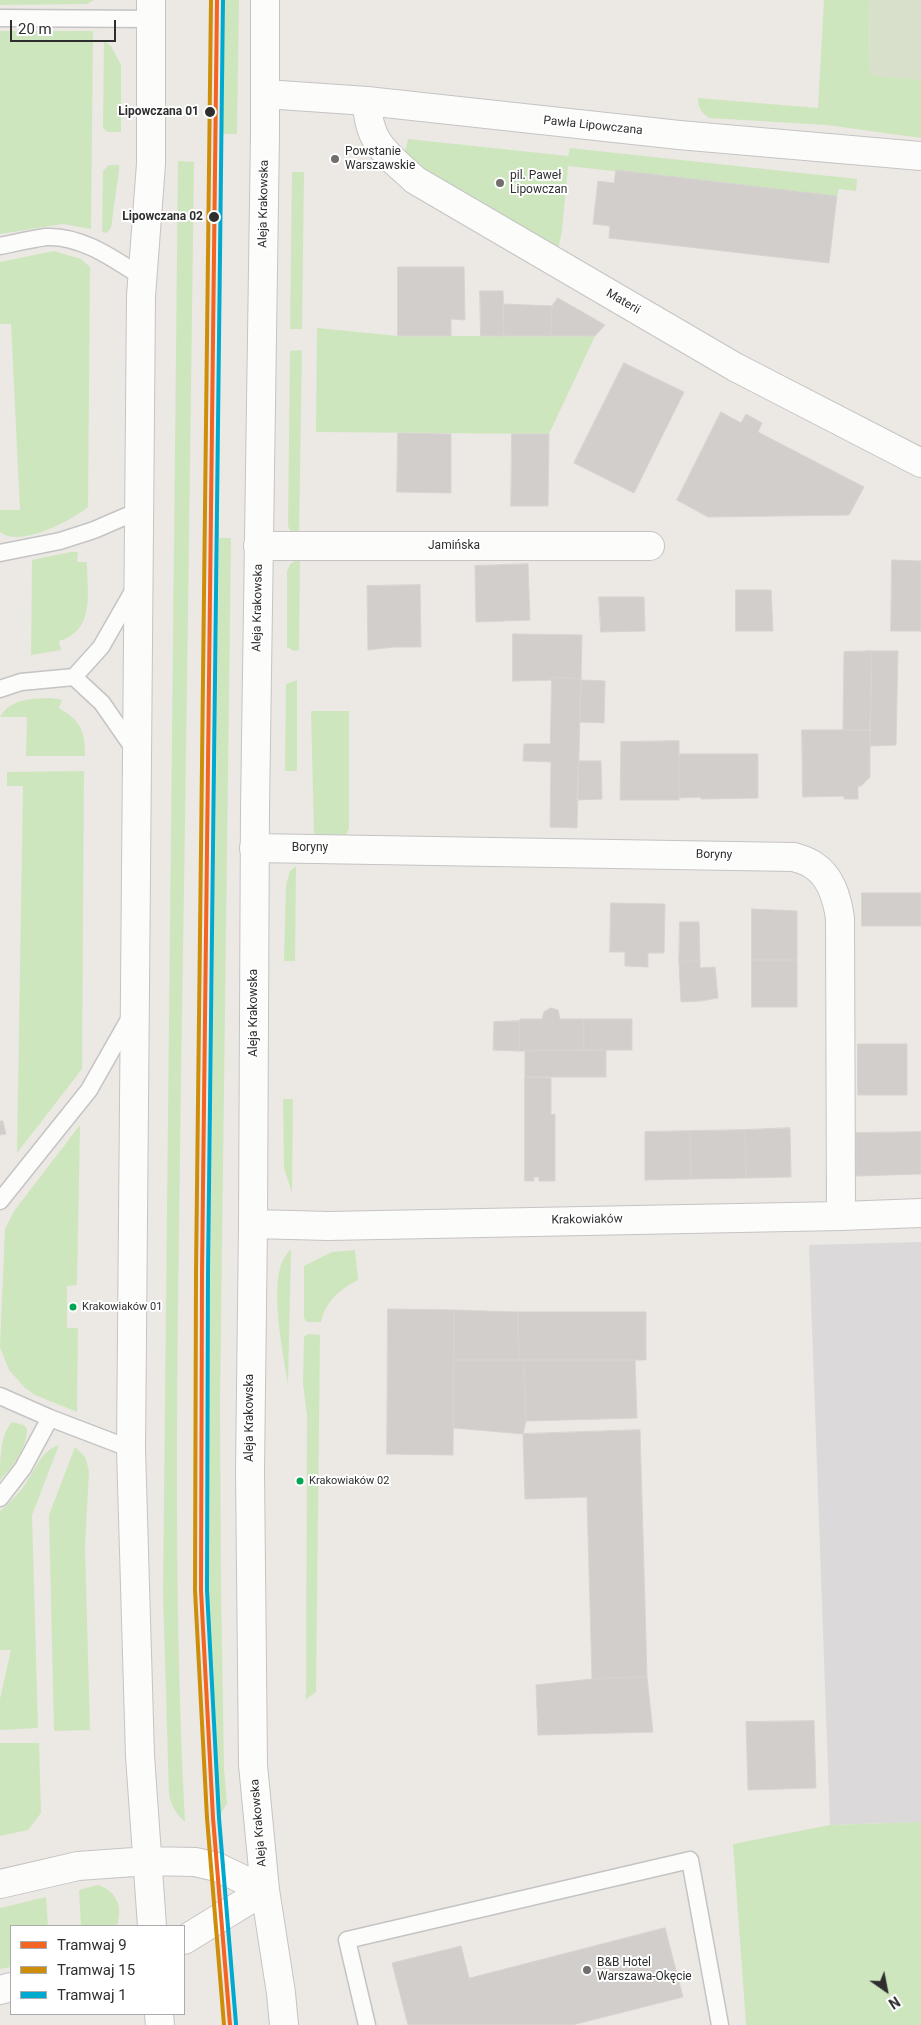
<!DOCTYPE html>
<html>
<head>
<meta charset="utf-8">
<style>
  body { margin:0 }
  #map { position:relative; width:921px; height:2025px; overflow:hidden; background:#ece8e4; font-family:Roboto,sans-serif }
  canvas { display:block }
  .legend { position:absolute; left:10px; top:1925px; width:175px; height:90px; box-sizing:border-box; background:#fff; border:1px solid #ababab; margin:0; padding:6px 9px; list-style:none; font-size:15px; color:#2e2e2e }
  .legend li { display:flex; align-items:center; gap:10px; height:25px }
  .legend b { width:25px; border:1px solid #ababab }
  .north { position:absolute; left:861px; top:1965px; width:50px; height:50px; -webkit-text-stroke:4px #fff; paint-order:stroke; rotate:147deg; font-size:14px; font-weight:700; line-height:20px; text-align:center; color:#2e2e2e }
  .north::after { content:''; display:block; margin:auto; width:18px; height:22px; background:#2e2e2e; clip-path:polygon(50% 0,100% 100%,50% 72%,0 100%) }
  .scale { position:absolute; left:10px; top:20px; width:106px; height:22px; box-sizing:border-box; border:2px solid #2e2e2e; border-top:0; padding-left:6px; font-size:15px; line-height:18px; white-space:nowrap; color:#2e2e2e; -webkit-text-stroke:4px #fff; paint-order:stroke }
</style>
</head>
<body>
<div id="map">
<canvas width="921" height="2025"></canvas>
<ul class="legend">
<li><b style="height:6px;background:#f26522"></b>Tramwaj 9</li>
<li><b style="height:6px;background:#cf8e09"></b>Tramwaj 15</li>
<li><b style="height:6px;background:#00a9ce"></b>Tramwaj 1</li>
</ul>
<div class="north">N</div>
<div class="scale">20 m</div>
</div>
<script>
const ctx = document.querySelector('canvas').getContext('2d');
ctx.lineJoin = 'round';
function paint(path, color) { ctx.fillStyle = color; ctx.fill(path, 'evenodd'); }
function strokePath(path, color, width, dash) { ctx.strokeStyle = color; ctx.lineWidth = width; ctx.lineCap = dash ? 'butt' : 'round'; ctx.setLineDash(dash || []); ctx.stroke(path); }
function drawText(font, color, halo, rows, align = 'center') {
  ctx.font = font + ' Roboto,sans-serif'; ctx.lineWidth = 4; ctx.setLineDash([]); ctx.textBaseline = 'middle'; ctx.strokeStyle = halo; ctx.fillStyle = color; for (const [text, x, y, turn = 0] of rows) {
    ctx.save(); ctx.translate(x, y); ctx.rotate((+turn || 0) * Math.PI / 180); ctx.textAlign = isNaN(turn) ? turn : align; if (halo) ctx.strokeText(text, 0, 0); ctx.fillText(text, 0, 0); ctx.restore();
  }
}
paint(new Path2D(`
  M921,1242v580l-91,3 -21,-580z`), '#dcd9db');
paint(new Path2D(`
  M0,0h94l-7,4 -87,1z
  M225,0h14l-2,134h-14z
  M824,0h45l1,74 51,6v58l-94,-13 -118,-7c-8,-6 -11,-10 -11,-20l120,10z
  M0,31h93l-2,198 -28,-5 -63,10z
  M104,41l7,5 10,19v67h-13l-5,-4z
  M408,139l160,17 2,-8 287,31 -1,12 -17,-2 -2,7 -269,-30 -6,65 -4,19 -135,-80 -18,-18z
  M178,161l16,1c-4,306 -8,612 -13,917 -3,248 -9,496 4,743 -9,-8 -13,-15 -16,-27l-6,-203z
  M109,165h10v5l-8,58 -5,5 -4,-1 1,-61z
  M292,172h12l-2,157h-12z
  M54,251l27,8 9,8 -2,240c-17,14 -68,41 -88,25v-22h20l-9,-186h-11v-62z
  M317,328l81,8h197l-46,98 -233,-2z
  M302,350l-3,186 -8,-4 -3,-6 2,-175z
  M219,538h12l-11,866 1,183 3,182 3,34 -7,12 -12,-226 2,-317z
  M71,552h7l-1,10h10c0,31 9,68 -28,79l2,9 -30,5 1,-95z
  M300,558l-1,92 -5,1 -7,-4v-76l3,-7z
  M297,680v91h-12l1,-87z
  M51,698l11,2 -3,8c22,13 26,23 26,48h-59l1,-39h-27c11,-19 31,-18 51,-19z
  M311,711h38v117l-4,10 -11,1 -20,-5z
  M84,771l-2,298 -65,84 6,-367h-16v-14z
  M296,866l-1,95h-11l2,-76 4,-14z
  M283,1099h10l-1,94 -8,-25z
  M80,1125l-3,160 -10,1v42h11l-1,84 -42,-17 -10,-7 -16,-18 -9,-23 5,-118 9,-18z
  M291,1249l-3,135c-5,-31 -17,-89 -7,-119 2,-6 6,-12 10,-16z
  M355,1250l3,30c-18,9 -32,21 -37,42h-14l-3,-4v-52l28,-14z
  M308,1334l12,1 -4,357 -10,7 1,-283 -4,-33 1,-46z
  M12,1422l12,3 3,4c0,19 -14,38 -27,51 0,-18 0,-46 12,-58z
  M59,1445l-27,70 6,213 -38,2v-31l11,-49h-11v-139c8,-7 15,-14 22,-22 12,-16 17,-37 37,-44z
  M75,1447l10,10 4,14 -4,76 5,183 -36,1 -5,-216z
  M0,1743h39l2,70 -13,17 -28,6z
  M921,1822v203h-175l-13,-181 97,-19z
  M98,1885c19,6 25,22 19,41h-36l-2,-36z
  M46,1897l2,29h-37v41l-11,2v-61z`), '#cee6be');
paint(new Path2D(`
  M869,0h52v80l-51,-5z`), '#d8e0cc');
const building = new Path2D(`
  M616,170l221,26 -8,67 -220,-25 1,-12 -17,-2 5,-43 16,2z
  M398,267h66l1,53 -14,-1v17h-53z
  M480,291h23l1,45h-23z
  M558,298l47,27 -10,11h-44l1,-30z
  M503,304l49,2 -1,30h-47z
  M624,363l60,29 -50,101 -60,-30z
  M721,412l20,11 5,-9 16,9 -4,9 106,55 -15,28 -141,2 -31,-17z
  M398,433l53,1v59l-54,-1z
  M512,434h37l-1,72h-37z
  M892,560l29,1v70h-30z
  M528,564l2,56 -54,2 -1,-56z
  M420,585l1,62h-27l-26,3 -1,-64z
  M736,590h35l2,41h-37z
  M599,597h45l1,34 -44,1z
  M513,634l69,1 -1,44 -29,-2v3l-39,1z
  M872,651h26l-2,94 -26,1z
  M872,651l-2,79h-27l1,-78z
  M552,677l29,2 -4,149 -27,-1 1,-65 -28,-1 1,-17h26z
  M581,680l24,1 -1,42 -24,-1z
  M802,730h68v47l-9,9h-3v13h-14v-3l-41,1z
  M679,741v59h-59l1,-58z
  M679,754h79v44l-57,1v-2l-22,1z
  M579,761h22l1,38 -25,1z
  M862,893h59v33h-59z
  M611,903l54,1 -1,49h-16v14l-23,-1v-14h-15z
  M752,909l45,2v49h-45z
  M680,922h19l1,39 -21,1z
  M752,960h45v47h-45z
  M700,961v7l15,-1 3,31 -17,3 -20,1 -2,-40z
  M551,1008l7,2 2,9h24v31l-65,1 1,-32h22l2,-7z
  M584,1019h48v31h-48z
  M520,1021l-1,30 -26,-1 1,-28z
  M858,1044h49v51h-49z
  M606,1050v27h-81v-26z
  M525,1077l26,1v37l4,-1v67h-16v-4h-5v4h-9z
  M0,1121h3l3,13 -6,1z
  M790,1128l1,49 -45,1 -1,-48z
  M745,1130l1,48 -55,1 -1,-48z
  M690,1131l1,48 -46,1v-48z
  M921,1132v42l-65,2v-43z
  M388,1309l66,1 -1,145 -66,-1z
  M454,1310l64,2 1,48h-65z
  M518,1312h128v48h-127z
  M454,1360h70l2,61 -3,13 -69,-6z
  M524,1360h111l2,58 -111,3z
  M640,1430l7,247 -55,2 -5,-182 -62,2 -2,-65z
  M647,1677l6,55 -115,3 -2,-50 56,-6z
  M814,1721l2,67 -68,2 -2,-68z
  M665,1928l18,69 -111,28h-164l-16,-62 69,-17 8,32z`);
paint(building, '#d1cecb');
strokePath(building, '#d7d4d0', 1);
const lane = new Path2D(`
  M0,18l151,1
  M0,246c15,-3 31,-7 46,-9 35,-2 68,22 96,40
  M0,553l60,-12 34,-11 44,-19
  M74,677l28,26 34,49
  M0,689l21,-7 53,-5 27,-30 35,-61
  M0,1201l89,-111 42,-74
  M0,1396l50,22 81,31
  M0,1498l23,-30 27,-50
  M367,2025l-20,-85 343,-80 30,165`);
const street = new Path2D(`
  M265,94l102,7 312,34 242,21
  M367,101c1,42 19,52 48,79l320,187 186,96
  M258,546h392
  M254,848l540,9c6,2 14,4 19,8 18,11 24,33 27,53l1,298`);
const secondary = new Path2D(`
  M151,0v164l-10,132 -10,1153 9,307 12,170
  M265,0v134l-10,675 -2,415 -3,247 3,294 12,125 16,103 3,32
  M253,1224l75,2 513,-10 80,-3
  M0,1884l78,-18 70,-5 47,1 22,5 48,23
  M184,1940l81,-50
  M0,1990l11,-3
  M159,2014l1,11`);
strokePath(lane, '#c5c4c5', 19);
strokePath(street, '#c5c4c5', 30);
strokePath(secondary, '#c5c4c5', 30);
strokePath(lane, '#fcfcfb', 16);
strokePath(street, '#fcfcfb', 28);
strokePath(secondary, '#fcfcfb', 28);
strokePath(new Path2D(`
  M217,0l-15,1273 -1,317 12,228 17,207`), '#f26522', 4);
strokePath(new Path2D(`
  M211,0l-15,1273 -1,317 12,228 17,207`), '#cf8e09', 4);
strokePath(new Path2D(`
  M223,0l-15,1273 -1,317 12,228 17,206`), '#00a9ce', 4);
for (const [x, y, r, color] of [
  [210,112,6,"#2e2e2e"],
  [335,159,5,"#706f6e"],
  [500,183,5,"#706f6e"],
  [214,217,6,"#2e2e2e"],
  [73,1307,4.5,"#00a651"],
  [300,1481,4.5,"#00a651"],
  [587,1970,5,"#706f6e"]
]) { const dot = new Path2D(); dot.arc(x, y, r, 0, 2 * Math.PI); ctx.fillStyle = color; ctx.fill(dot); strokePath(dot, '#fff', 2); }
drawText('11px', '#2e2e2e', '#fff', [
  ["Krakowiaków 01",82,1307],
  ["Krakowiaków 02",309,1481]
], 'left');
drawText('bold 12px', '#2e2e2e', '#fff', [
  ["Lipowczana 01",199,112],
  ["Lipowczana 02",203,217]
], 'right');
drawText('12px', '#2e2e2e', '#fff', [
  ["Pawła Lipowczana",593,126,6],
  ["Aleja Krakowska",264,204,-89],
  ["Materii",623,302,30],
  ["Jamińska",454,546],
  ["Aleja Krakowska",258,608,-89],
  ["Boryny",310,848],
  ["Boryny",714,855,1],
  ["Aleja Krakowska",254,1013,-90],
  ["Krakowiaków",587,1220,-1],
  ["Aleja Krakowska",250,1418,-90],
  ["Aleja Krakowska",259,1823,-95]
]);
drawText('12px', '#2e2e2e', '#fff', [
  ["Powstanie",345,152],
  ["Warszawskie",345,166],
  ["pil. Paweł",510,176],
  ["Lipowczan",510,190],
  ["B&B Hotel",597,1963],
  ["Warszawa-Okęcie",597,1977]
], 'left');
</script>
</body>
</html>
